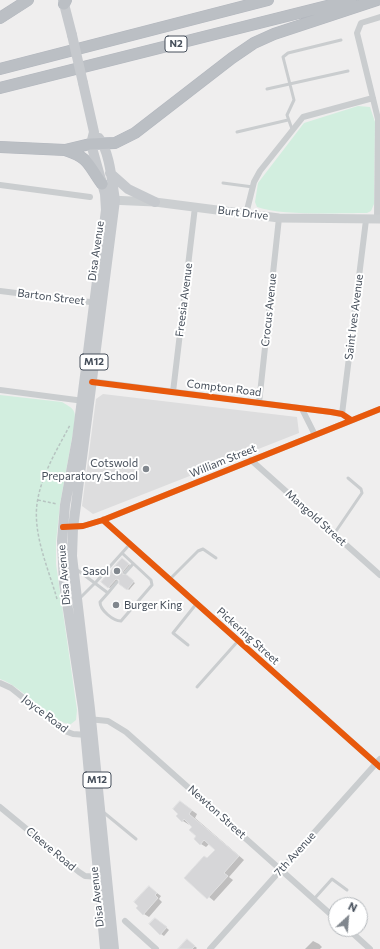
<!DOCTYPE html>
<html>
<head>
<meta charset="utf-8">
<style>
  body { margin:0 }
  #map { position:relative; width:380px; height:949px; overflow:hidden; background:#efeeee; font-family:Commissioner,sans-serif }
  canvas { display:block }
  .north { position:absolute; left:328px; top:897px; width:40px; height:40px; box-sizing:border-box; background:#fff; border:1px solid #b5b9bd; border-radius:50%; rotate:26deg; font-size:11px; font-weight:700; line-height:16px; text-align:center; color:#464f5b }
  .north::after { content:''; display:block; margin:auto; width:14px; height:18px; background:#81878e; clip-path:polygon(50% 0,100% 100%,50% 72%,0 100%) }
</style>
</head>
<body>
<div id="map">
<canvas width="380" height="949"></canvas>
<div class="north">N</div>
</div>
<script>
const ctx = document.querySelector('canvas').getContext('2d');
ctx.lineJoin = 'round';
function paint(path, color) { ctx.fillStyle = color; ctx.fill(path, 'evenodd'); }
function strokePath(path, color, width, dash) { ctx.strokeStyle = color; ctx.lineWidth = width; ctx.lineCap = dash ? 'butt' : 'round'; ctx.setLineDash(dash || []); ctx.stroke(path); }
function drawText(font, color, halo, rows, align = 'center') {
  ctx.font = font + ' Commissioner,sans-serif'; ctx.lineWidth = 4; ctx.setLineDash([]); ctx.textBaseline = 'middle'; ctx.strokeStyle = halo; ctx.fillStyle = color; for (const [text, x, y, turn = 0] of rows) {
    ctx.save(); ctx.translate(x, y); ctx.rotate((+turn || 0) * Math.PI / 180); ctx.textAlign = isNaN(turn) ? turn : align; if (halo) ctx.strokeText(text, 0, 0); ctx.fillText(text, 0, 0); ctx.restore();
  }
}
paint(new Path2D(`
  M103,394l194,23 2,16 -206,81 -11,-8 14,-107z`), '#ddddde');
paint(new Path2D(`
  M358,106l12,1 5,15 -1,82 -3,7 -4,2c-29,0 -85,3 -110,-6l-2,-5 3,-19 46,-60z
  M0,395l62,7c14,8 14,9 12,25l-14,77 -4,38v22l21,146 -1,10 -5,4c-19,1 -48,-38 -71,-45z`), '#d2eedf');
paint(new Path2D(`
  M123,559l7,6 -6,7 -1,3 12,8 -6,7 -10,-11 -9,9 -8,-6z
  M180,802l17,12 -2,4 49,42 -15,17 4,3 -19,21 -28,-23 30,-28 -7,-6 -3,3 -5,-3 -8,-17 -10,-6 -4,-7z
  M149,887l12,9 -2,3 3,3 -13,15 -5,-3z
  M156,919l13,11 -5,6 -3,-2z
  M187,940l10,8 -1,1h-17z
  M313,941l6,3 3,3 -2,2h-15z`), '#0003');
const building = new Path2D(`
  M122,558l7,6 -6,7 -1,3 5,1 7,6 -7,9 -8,-6v-4l-3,-1 -8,9 -7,-6z
  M180,801l12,9 -3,4 50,42 -15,17 4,3 -21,23 -23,-21 20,-22 3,2 8,-8 -11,-10 -4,5 -6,-6 2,-3 -7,-6 3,-3 -8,-8 -2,3 -6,-6 2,-2 -5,-5z
  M149,886l8,7 -2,2 3,3 -15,17 -7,-7 2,-2 -4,-4z
  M155,918l12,9 -7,8 -11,-11z
  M187,939l8,7 -3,3h-14z`);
paint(building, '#d6d6d8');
strokePath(building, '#e0e0e1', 1);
const highway = new Path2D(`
  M64,4l2,-4
  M0,18l28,-18
  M0,69l268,-69
  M0,88l351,-88
  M0,147l65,3 25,-6 25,-1 20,-10 97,-75 22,-15 20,-9 103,-34
  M65,150c25,8 23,15 37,34`);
strokePath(highway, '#b3b7be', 12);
strokePath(new Path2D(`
  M38,500l19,4
  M57,599c-9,-32 -26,-68 -19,-101 5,-26 20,-50 32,-73`), '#b7c4c1', 1.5, [3, 2]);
strokePath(new Path2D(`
  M267,89l81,-18
  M292,129l-5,-14 7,-15 -11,-43 5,-4 53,-13
  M237,132l51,-12
  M223,183l30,4
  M334,534l28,-41 -1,-4 -13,-11
  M76,569l32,24 -8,9c0,8 13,19 21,19l31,-36 -1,-5 -29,-27
  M125,573l8,-9
  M170,579l28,-28 5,-2 13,9
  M108,593l9,-11
  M80,598l16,-16 34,-38
  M188,645l-15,-12 24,-30
  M197,687l41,-46
  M102,811l34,28
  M314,899l18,-20 15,11`), '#cacdcf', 3);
strokePath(new Path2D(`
  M0,185l90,12
  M246,214l8,-32 6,-11 43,-54 70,-19
  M377,219l1,-100 -21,-86 4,-10 19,-6
  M0,291l98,12
  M89,381l242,31 11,2 9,6
  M0,390l84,11
  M173,392l22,-185
  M259,403l20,-185
  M302,409l13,26
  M342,414l24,-194
  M251,460l129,115
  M103,520l277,247
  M70,528l13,-2 20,-6 277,-111
  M0,683l11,5 54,43 8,3 14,1
  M88,719l20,2 18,11 210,187
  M0,807l79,65 6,4 15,1
  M125,921l31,28
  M348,929l22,20
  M210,949l170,-190`), '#cacdcf', 6);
strokePath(new Path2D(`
  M109,200l46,2 124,16 101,1`), '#cccfd1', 9);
strokePath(new Path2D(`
  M63,0l9,35
  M83,83l11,49 -3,12 14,50 1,16 -29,229 -12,66 -3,36 2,42 19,125 22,241
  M99,138c11,14 13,45 16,62l-42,328 -1,28 18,153 24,240
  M110,173l18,16 27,13`), '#c6c9cd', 10);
strokePath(highway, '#bbbfc4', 11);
strokePath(new Path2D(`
  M72,35l11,48`), '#c6c9cd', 10);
strokePath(new Path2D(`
  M92,382l239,30 11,2 9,6
  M103,520l277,247
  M63,527l20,-1 20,-6 277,-111`), '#e8590c', 6);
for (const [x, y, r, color] of [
  [146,469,4,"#81878e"],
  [117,571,4,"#81878e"],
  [116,605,4,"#81878e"]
]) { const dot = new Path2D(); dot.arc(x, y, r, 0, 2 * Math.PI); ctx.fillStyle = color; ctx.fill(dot); strokePath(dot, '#fff', 1.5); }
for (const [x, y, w] of [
  [176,44,22],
  [94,362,28],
  [97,780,28]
]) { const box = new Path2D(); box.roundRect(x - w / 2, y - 8, w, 16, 3); ctx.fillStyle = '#fff'; ctx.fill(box); strokePath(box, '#464f5b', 1); }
drawText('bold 10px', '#464f5b', null, [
  ["N2",176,44],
  ["M12",94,362],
  ["M12",97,780]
]);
drawText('11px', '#464f5b', '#fff', [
  ["Burt Drive",243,213,7],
  ["Disa Avenue",96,251,-82],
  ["Barton Street",51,297,7],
  ["Freesia Avenue",184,300,-83],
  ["Crocus Avenue",269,310,-84],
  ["Saint Ives Avenue",354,317,-83],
  ["Compton Road",224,388,7],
  ["William Street",223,461,-22],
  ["Mangold Street",316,518,42],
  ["Disa Avenue",64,575,-95],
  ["Pickering Street",248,636,42],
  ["Joyce Road",45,714,37],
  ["Newton Street",217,812,42],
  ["Cleeve Road",51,849,40],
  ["7th Avenue",295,854,-48],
  ["Disa Avenue",97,897,-96]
]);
drawText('11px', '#464f5b', '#fff', [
  ["Cotswold",138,463],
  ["Preparatory School",138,476],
  ["Sasol",109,571],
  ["Burger King",124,605,"left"]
], 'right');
</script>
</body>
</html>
